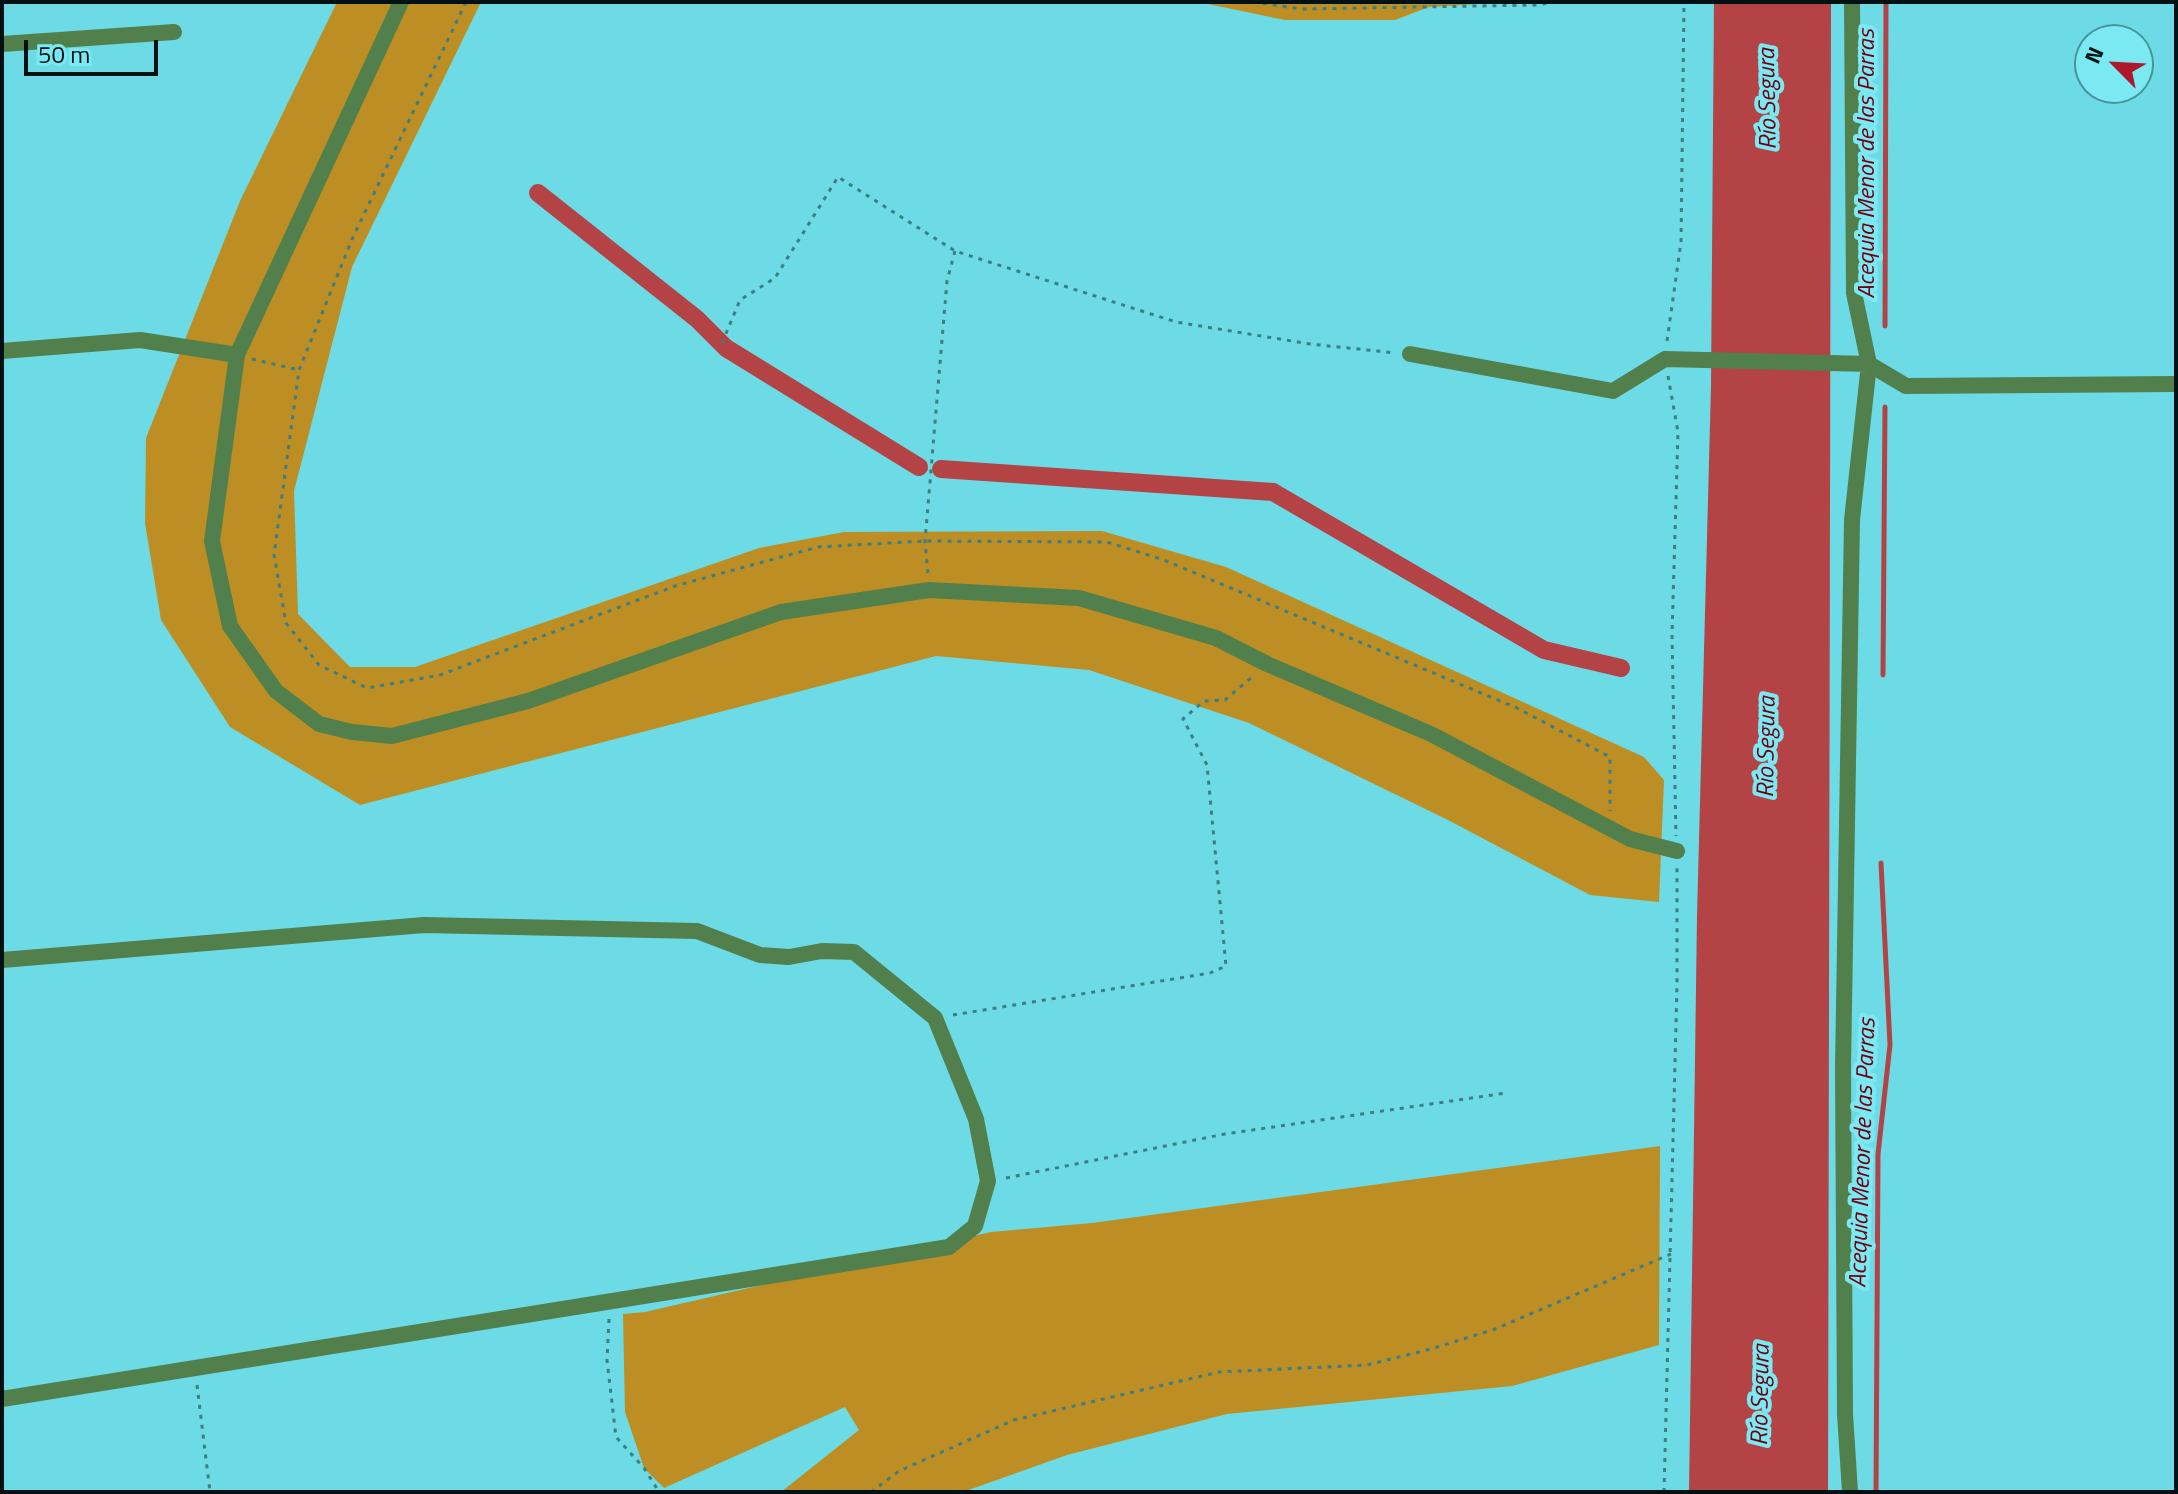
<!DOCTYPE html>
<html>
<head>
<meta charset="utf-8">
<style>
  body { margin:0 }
  #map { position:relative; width:2178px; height:1494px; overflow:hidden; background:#6ddbe5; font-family:"Titillium Web",sans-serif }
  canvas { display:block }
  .frame { position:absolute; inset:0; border:4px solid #001113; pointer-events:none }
  .north { position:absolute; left:2074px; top:24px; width:80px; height:80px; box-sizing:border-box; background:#7be9f2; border:2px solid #4a9399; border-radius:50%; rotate:294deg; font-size:22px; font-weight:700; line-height:32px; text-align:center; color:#001113 }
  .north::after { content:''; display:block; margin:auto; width:28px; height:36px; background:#ad192a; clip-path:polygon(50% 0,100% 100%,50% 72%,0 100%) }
  .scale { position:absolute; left:24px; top:40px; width:134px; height:36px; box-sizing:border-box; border:4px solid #001113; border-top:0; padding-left:10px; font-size:24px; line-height:28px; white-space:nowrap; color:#001113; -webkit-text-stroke:6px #7be9f2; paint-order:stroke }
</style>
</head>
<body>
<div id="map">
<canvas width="2178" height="1494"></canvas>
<div class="frame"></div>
<div class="north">N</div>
<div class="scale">50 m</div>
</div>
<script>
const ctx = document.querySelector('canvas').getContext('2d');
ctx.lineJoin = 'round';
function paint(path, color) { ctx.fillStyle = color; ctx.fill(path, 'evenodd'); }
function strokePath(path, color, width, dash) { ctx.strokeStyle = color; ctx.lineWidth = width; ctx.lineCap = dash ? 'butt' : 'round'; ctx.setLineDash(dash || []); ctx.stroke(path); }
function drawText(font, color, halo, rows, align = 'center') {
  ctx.font = font + ' "Titillium Web",sans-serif'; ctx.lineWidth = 8; ctx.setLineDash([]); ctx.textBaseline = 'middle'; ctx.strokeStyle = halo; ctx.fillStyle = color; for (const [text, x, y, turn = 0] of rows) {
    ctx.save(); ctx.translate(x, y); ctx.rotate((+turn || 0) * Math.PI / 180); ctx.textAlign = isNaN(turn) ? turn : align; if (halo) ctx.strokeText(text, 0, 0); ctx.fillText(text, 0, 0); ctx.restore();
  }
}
paint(new Path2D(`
  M337,2h144l-129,265 -58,224 4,123 52,53h65l344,-119 85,-16 258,-1 124,36 418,190 20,23 -5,122 -69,-7 -142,-75 -199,-97 -160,-53 -153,-14 -576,149 -130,-78 -69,-107 -16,-97 1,-85 94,-237z
  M1198,2h315l-84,5 -34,13h-110z
  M1660,1146l-1,199 -147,41 -285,28 -160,41 -104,37h-182l78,-62 -14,-23 -181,81 -20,-20 -19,-56 -2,-98 22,-2 346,-80 101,-9z`), '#bd8e23');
paint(new Path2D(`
  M1714,2h117l-3,1490h-139l8,-576 14,-530z`), '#b44345');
strokePath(new Path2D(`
  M1885,326l1,-324
  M1883,675l2,-268
  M1876,1492l2,-338 12,-109 -9,-182`), '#b44345', 5);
strokePath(new Path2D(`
  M538,193l159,126 29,29 193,119
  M941,469l332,23 271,158 77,18`), '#b44345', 18);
strokePath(new Path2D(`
  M466,2l-113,235 -54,133 -25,185 12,68 33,42 48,23 73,-13 235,-89 143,-39 107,-6 182,1 57,18 353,148 93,49v54
  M1253,2l48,7 237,-4 15,-3
  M1667,341l14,-99 3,-240
  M722,343l18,-43 35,-22 63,-101 117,74 221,71 134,22 86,9
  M252,359l47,11
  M1668,376l10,56 -6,203 4,201
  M928,573l-3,-32 22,-260 8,-30
  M953,1015l257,-42 16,-7 -19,-201 -24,-46 21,-18 21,-1 27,-23
  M1006,1178l219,-44 281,-41
  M609,1319l-2,41 9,77 28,31 15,24
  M197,1385l13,107
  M871,1492l28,-21 115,-51 205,-48 148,-7 64,-16 64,-20 176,-75
  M1664,1492l13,-507v-118`), '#3b7f85', 3, [4, 6]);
strokePath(new Path2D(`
  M401,2l-164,353 -25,186 18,85 46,65 43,33 33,8 40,4 136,-35 253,-89 148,-22 150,8 137,40 51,26 164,70 199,105 47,12
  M2,44l172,-12
  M2,351l138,-11 97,15
  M1410,354l203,37 52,-32 204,5 37,22 270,-2
  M2,960l422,-35 273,6 63,24 29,2 33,-6 32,1 81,66 41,101 12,62 -13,45 -26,21 -947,152
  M1850,1492l-5,-78 -2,-348 9,-546 17,-156 -15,-71 -2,-291`), '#51804d', 16);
drawText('italic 24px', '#720012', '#7be9f2', [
  ["Río Segura",1769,99,-91],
  ["Acequia Menor de las Parras",1868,164,-90],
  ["Río Segura",1768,747,-89],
  ["Acequia Menor de las Parras",1864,1153,-88],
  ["Río Segura",1762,1395,-89]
]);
</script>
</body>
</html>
